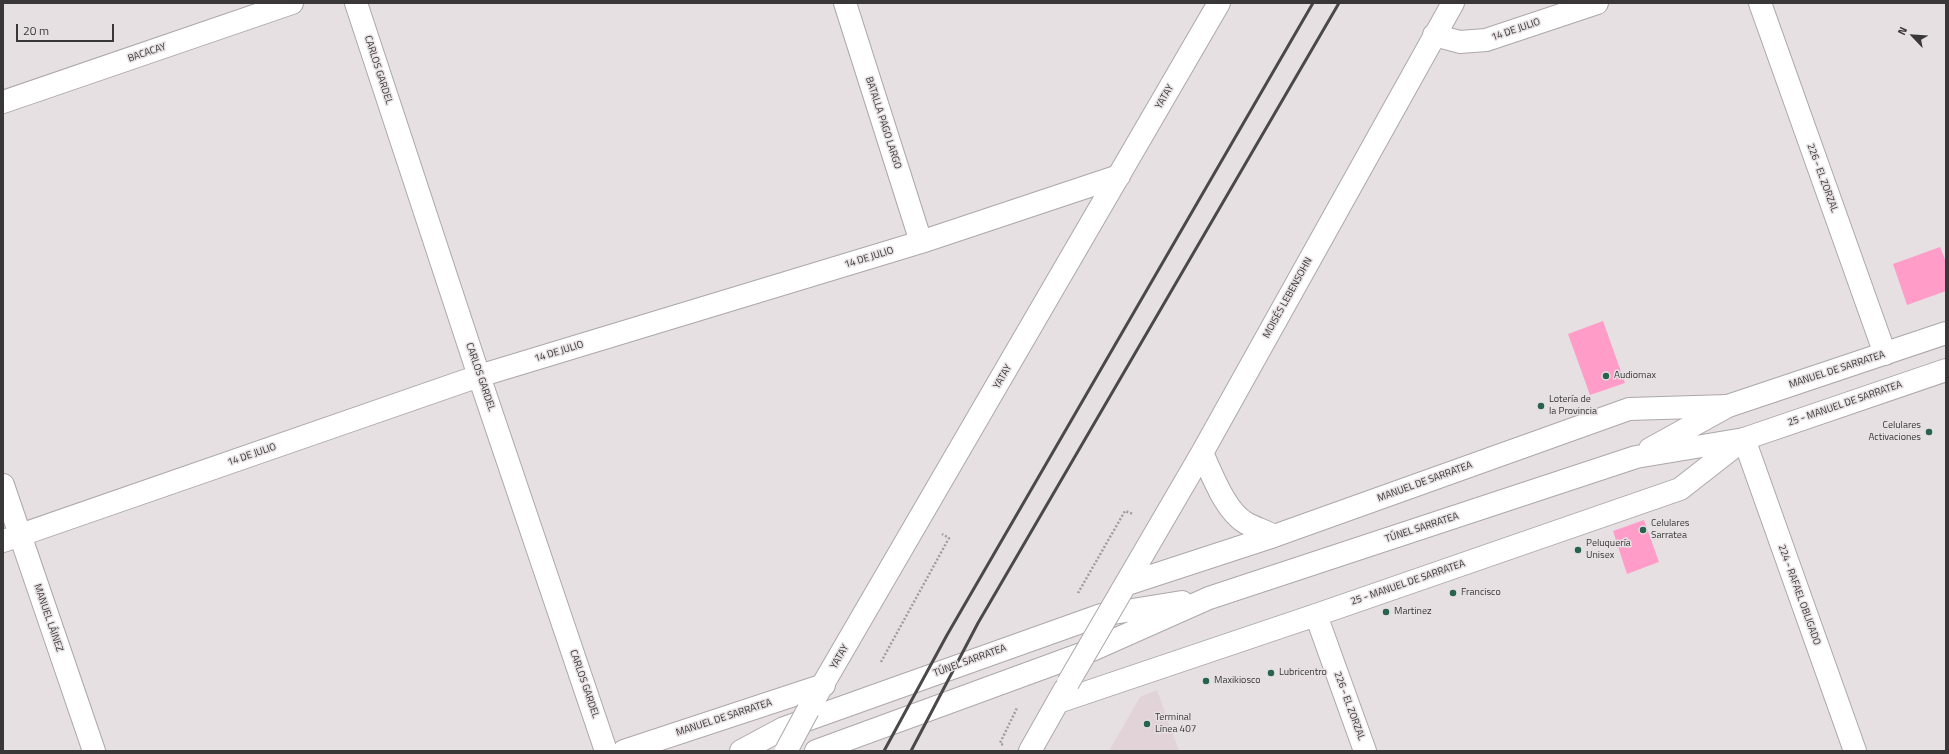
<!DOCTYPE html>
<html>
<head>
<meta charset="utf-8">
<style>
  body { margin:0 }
  #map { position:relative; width:1949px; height:754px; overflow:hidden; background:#e6e0e3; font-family:"Titillium Web",sans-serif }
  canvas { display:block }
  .frame { position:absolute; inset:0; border:4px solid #393737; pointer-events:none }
  .north { position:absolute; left:1893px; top:16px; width:40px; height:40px; -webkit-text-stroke:3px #e6e0e3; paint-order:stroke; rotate:295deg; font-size:11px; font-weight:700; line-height:16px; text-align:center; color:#393737 }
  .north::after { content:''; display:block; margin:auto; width:14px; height:18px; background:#393737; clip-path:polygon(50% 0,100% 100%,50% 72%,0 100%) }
  .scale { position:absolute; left:16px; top:24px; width:98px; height:18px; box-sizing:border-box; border:2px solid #393737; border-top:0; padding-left:5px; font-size:12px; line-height:14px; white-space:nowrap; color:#393737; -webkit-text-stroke:3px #e6e0e3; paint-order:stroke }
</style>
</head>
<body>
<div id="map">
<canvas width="1949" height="754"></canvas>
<div class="frame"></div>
<div class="north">N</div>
<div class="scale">20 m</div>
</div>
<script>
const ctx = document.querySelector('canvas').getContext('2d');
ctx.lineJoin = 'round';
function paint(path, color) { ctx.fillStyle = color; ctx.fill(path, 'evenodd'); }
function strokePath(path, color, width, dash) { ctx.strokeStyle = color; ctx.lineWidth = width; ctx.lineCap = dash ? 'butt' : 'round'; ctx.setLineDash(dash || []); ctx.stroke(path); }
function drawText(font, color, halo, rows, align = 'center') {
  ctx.font = font + ' "Titillium Web",sans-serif'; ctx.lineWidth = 3; ctx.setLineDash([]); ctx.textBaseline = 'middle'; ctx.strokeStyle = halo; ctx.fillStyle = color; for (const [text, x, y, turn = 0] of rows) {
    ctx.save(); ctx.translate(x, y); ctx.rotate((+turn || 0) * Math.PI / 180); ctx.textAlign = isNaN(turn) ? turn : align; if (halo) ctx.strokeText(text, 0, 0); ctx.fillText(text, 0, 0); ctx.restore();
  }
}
paint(new Path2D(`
  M1157,690l22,61h-70l31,-54z`), '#e1d3d8');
paint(new Path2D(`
  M1940,247l6,15v29l-39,14 -14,-41z
  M1603,321l22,62 -35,12 -22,-61z
  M1644,520l15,42 -32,12 -14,-43z`), '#ff9dc8');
const minor = new Path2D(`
  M356,3l123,373 127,375
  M845,3l76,239
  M1760,3l125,351
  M1434,35l26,7 26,-2 111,-37
  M3,102l289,-99
  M1202,453c10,21 23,58 44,70 9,5 19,8 28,13
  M3,485l91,266
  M3,541l476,-165 442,-134 198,-66
  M1127,584l147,-48 355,-127 99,-3
  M1121,592l81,-139 251,-450
  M1316,615l49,136
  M1058,702l258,-87 364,-126 64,-50 111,312
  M808,710l411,-707
  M624,751l200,-66
  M1030,751l35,-62`);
const secondary = new Path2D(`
  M1650,449l78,-43 218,-73
  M741,751l43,-23 317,-113 81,-13
  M816,751l276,-101 117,-52 427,-141 108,-18 202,-69`);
strokePath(minor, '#ada7a9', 24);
strokePath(secondary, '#ada7a9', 24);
strokePath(new Path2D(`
  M1078,593l47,-82 8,3
  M881,662l68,-124 -7,-4
  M1003,745l-3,-2 17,-35`), '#a19d9e', 2.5, [2, 2]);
strokePath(minor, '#fff', 22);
strokePath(secondary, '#fff', 22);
strokePath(new Path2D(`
  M884,751l63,-116 366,-632
  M911,751l67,-128 361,-620`), '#4b4849', 3);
const minorBridge = new Path2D(`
  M1068,683l53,-91
  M786,751l22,-41`);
strokePath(minorBridge, '#ada7a9', 24, []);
strokePath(minorBridge, '#fff', 22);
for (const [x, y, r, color] of [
  [1606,376,4,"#28634d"],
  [1541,406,4,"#28634d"],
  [1929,432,4,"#28634d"],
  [1643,530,4,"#28634d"],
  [1578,550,4,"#28634d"],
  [1453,593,4,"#28634d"],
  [1386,612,4,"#28634d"],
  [1271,673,4,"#28634d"],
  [1206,681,4,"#28634d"],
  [1147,724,4,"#28634d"]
]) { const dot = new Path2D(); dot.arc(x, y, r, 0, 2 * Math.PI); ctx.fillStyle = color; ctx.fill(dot); strokePath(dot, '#e6e0e3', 1.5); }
drawText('10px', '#393737', '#e6e0e3', [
  ["14 DE JULIO",1516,30,-19],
  ["BACACAY",147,53,-19],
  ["CARLOS GARDEL",378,70,72],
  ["YATAY",1165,97,-60],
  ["BATALLA PAGO LARGO",883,123,72],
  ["226 - EL ZORZAL",1822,178,70],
  ["14 DE JULIO",869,258,-17],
  ["MOISÉS LEBENSOHN",1288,298,-61],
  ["14 DE JULIO",559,352,-17],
  ["MANUEL DE SARRATEA",1837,370,-18],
  ["CARLOS GARDEL",480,377,71],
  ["YATAY",1003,377,-60],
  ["25 - MANUEL DE SARRATEA",1845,404,-19],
  ["14 DE JULIO",252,455,-19],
  ["MANUEL DE SARRATEA",1425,482,-20],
  ["TÚNEL SARRATEA",1422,528,-18],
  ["25 - MANUEL DE SARRATEA",1408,583,-19],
  ["224 - RAFAEL OBLIGADO",1799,595,70],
  ["MANUEL LÁINEZ",48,618,71],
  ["YATAY",840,657,-60],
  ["TÚNEL SARRATEA",970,661,-20],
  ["CARLOS GARDEL",584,684,71],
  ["226 - EL ZORZAL",1349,706,70],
  ["MANUEL DE SARRATEA",724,718,-18]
]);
drawText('10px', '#393737', '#e6e0e3', [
  ["Audiomax",1614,376],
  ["Lotería de",1549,400],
  ["la Provincia",1549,412],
  ["Celulares",1921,426,"right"],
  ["Activaciones",1921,438,"right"],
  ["Celulares",1651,524],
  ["Sarratea",1651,536],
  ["Peluquería",1586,544],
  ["Unisex",1586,556],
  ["Francisco",1461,593],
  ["Martinez",1394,612],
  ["Lubricentro",1279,673],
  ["Maxikiosco",1214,681],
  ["Terminal",1155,718],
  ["Línea 407",1155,730]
], 'left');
</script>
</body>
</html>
